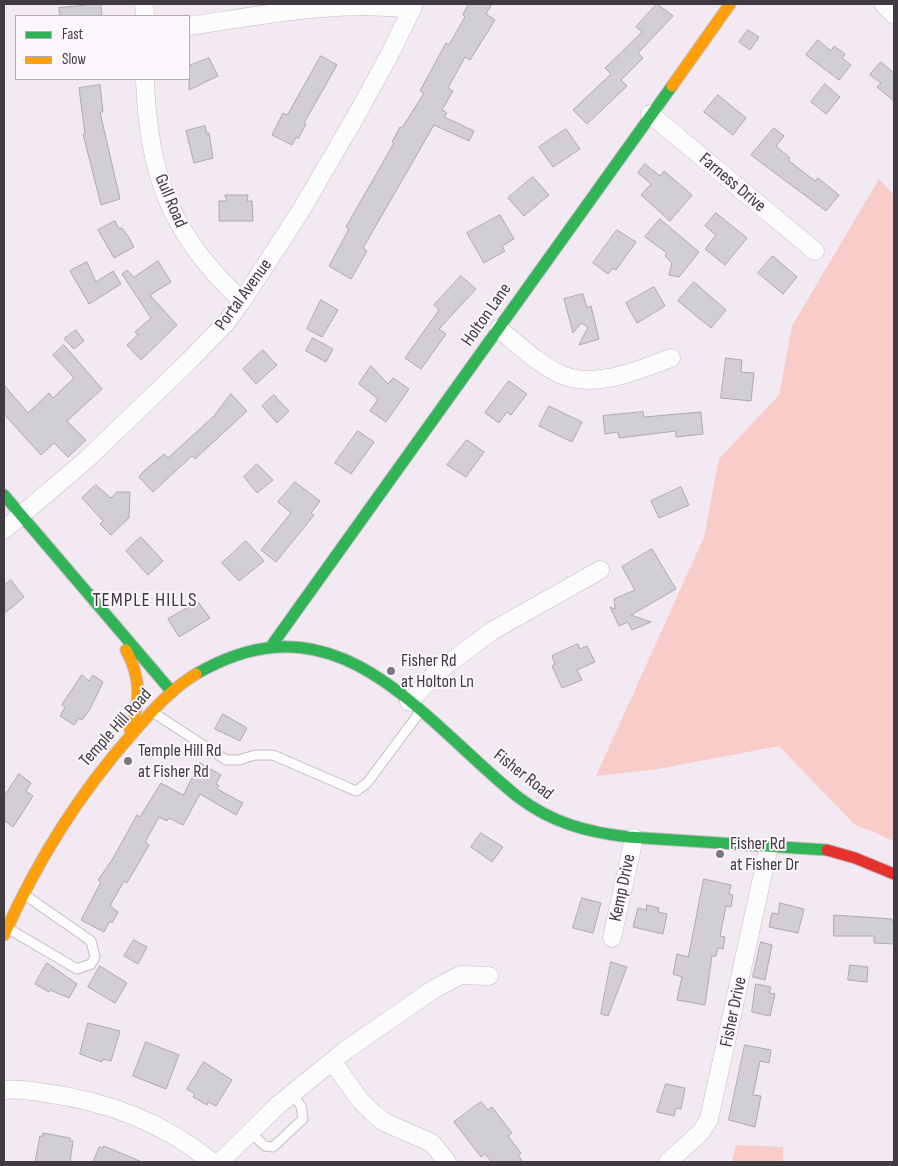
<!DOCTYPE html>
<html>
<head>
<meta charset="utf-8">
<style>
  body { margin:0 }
  #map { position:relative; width:898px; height:1166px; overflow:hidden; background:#f2e9f2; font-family:"Sofia Sans Condensed",sans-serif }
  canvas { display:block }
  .frame { position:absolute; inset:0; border:5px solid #403a41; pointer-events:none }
  .legend { position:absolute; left:15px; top:15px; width:175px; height:65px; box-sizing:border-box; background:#fdf6fd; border:1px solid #b1abb2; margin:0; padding:6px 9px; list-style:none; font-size:15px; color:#403a41 }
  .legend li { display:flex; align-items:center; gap:10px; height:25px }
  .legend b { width:25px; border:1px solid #b1abb2 }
</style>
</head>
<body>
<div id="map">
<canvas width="898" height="1166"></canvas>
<div class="frame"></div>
<ul class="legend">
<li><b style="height:6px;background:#30b455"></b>Fast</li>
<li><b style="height:6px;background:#ff9f0a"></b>Slow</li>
</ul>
</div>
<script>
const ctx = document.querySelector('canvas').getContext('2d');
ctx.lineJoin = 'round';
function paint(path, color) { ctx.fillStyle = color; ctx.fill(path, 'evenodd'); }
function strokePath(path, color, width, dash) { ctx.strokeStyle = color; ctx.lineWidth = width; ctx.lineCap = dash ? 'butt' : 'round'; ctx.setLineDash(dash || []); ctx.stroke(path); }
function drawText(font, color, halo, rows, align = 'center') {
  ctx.font = font + ' "Sofia Sans Condensed",sans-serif'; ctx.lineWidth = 4; ctx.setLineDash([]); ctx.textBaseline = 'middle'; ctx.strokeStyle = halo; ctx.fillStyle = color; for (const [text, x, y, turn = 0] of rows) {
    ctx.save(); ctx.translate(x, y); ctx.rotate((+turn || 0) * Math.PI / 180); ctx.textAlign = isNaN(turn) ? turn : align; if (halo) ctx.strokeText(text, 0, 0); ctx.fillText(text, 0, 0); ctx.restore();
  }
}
paint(new Path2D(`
  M879,179l15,16v646l-40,-17 -75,-78 -121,23 -62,7 108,-239 15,-78 60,-64 13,-69z
  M736,1145l47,2v15h-51z`), '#f8ccc9');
const building = new Path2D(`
  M101,4l1,12h-42l-1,-8z
  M469,4h23l-6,10 9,6 -25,40 -5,-3 -17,31 5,3 -11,19 5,3 -3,4 30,14 -5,10 -35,-16 -71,123 4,3 -16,28 -22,-13 20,-37 -3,-2 48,-84 -2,-1 8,-15 2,1 22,-35 -4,-2 26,-48 3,2 16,-28 -2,-2z
  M657,4l16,12 -35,37 5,5 -22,22 6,6 -40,38 -14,-14 38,-36 -6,-6 37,-36 -6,-5z
  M748,30l11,7 -9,13 -11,-8z
  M818,40l13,11 3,-5 11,8 -3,4 9,7 -12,15 -33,-25z
  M321,56l16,9 -33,58 2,1 -8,15 -2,-2 -4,8 -20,-10 11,-22 4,2z
  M209,58l9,18 -29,14v-24z
  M881,62l13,11v28l-17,-14 4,-4 -11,-8z
  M825,84l15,13 -14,17 -15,-12z
  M100,85l3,27h-3l20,87 -19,6 -18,-71h2l-6,-46z
  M718,95l28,23 -13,17 -29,-23z
  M205,126l2,8 2,-1 4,25 -19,5 -8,-32z
  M774,128l10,8 -8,10 14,12 -2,2 27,21 3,-3 21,17 -13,16 -75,-56z
  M566,129l14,20 -27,18 -14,-20z
  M645,164l15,12 4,-5 28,24 -22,26 -29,-26 10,-11 -13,-11z
  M533,177l16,18 -25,21 -16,-18z
  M225,195h23l-1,6h5l1,20h-34v-20h8z
  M716,213l31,25 -22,27 -20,-16 11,-14 -11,-9z
  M500,215l14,24 -12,7 3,5 -21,12 -17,-30z
  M660,219l39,33 -20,25 -10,-2 3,-12 -7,-7 2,-3 -22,-16z
  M115,221l4,8 3,-1 6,8 6,11 -20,11 -16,-28z
  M617,230l19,12 -20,28 -3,-2 -5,6 -15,-11z
  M773,256l24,21 -14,17 -25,-21z
  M158,261l13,21 -21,13 27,30 -36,35 -14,-15 11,-10 -3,-3 16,-14 -29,-44 5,-4 7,7z
  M87,262l9,20 17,-11 8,13 -32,20 -19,-33z
  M461,276l15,13 -37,40 7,5 -25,35 -16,-11 34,-48 -5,-5z
  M694,282l32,28 -15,18 -33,-27z
  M654,287l11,19 -28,17 -11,-20z
  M583,294l4,14 4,-2 8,33 -20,6 9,-18 -7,-4 -8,10 -9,-34z
  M321,300l17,10 -16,27 -15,-8z
  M76,330l8,11 -10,8 -10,-10z
  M313,338l20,11 -7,13 -20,-11z
  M64,345l38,44 -35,32 19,19 -18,17 -14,-14 -13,12 -37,-41v-29l24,28 21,-20 4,5 21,-20 -21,-23z
  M263,350l14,15 -21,19 -13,-15z
  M726,358l16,2 -1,12 13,1 -3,28 -30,-3z
  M371,366l17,18 5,-6 16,11 -23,33 -16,-11 8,-12 -19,-15z
  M509,381l18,13 -16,21 -4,-3 -8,11 -14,-10z
  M231,394l16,17 -52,48 -3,-3 -39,36 -14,-15 5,-6 20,-17 4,4 46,-42z
  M274,395l15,16 -12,12 -15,-17z
  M549,406l33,16 -10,20 -33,-16z
  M643,412l1,5 57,-5 2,22 -27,3v-6l-57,7 -1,-6 -13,2 -2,-18z
  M358,431l16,11 -23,32 -16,-11z
  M467,440l17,12 -18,25 -19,-12z
  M257,464l16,16 -16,13 -13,-16z
  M295,482l25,19 -9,12 3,2 -38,47 -15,-12 30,-37 -13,-11z
  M96,485l15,13 6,-6h13l-1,26 -18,17 -11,-11 3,-3 -21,-23z
  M681,487l8,18 -30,13 -8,-17z
  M141,537l22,24 -15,14 -22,-24z
  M246,541l18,20 -25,20 -17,-18z
  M652,549l24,40 -45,26 20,7 -19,8 -4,-8 -9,4 -9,-19 5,2 -1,-10 21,-9 -13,-23z
  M11,580l13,17 -20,17v-28z
  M198,602l12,16 -31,19 -11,-18z
  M578,644l2,5 7,-3 8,16 -18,8 5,10 -20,8 -10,-22 3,-2 -3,-8z
  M82,675l7,6 4,-6 10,7 -13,27 -8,11 -3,-2 -5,7 -14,-9 5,-9 -3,-2z
  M223,714l24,14 -7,13 -25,-12z
  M200,763l21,12 -5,9 3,2 -2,3 26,14 -7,12 -36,-21 -17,31 -14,-7 -2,3 -8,-4 -14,25 4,3 -22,38 -3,-2 -14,25 8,6 -6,11 -2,-2 -6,11 -23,-12 20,-38 -3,-2 14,-20 25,-45 3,2 21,-34 22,12z
  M19,774l12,9 -5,8 7,5 -20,31 -9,-7v-23z
  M481,833l22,14 -11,15 -21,-15z
  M704,879l27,6 -2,9 4,1 -2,12 -5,-1 -6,30 5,1 -2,12 -5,-1 -2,8h-4l-7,49 -28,-5 5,-23 -9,-3 4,-20 11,3z
  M582,898l19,5 -8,30 -20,-5z
  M780,903l24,6 -6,24 -29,-6 3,-14 6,1z
  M647,905l12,3 -1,4 9,2 -4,20 -30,-7 5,-19 8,2z
  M834,915l58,4v4h2v21l-20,-1v-7h-40z
  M134,940l13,7 -9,17 -14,-8z
  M761,942l11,3 -7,35 -12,-3z
  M611,962l16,5 -19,49 -7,-2z
  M47,963l30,21 -8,14 -19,-8 -1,2 -14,-8z
  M850,965l18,2 -1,15 -19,-2z
  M100,966l27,17 -12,20 -27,-16z
  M756,984l15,3 -2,6 6,1 -5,22 -18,-4z
  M88,1023l32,8 -9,30 -8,-2 -1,3 -22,-8z
  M146,1042l33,13 -13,34 -33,-13z
  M745,1045l26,5 -2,13 -9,-2 -7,34 8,1 -6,31 -26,-7z
  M204,1062l28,18 -16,26 -8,-4 -1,3 -14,-8 2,-3 -8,-5z
  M666,1084l19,4 -4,21 -5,-1 -2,8 -17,-4z
  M481,1102l7,8 4,-3 20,26 -4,3 13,17 -3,2 5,7h-31l-7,-8 -4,3 -27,-35z
  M43,1133l27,5v3h3l-3,21h-35l5,-26h3z
  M104,1146l38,16h-49l6,-15 4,1z`);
paint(building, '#d2ced6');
strokePath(building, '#ada8b0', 1);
const lane = new Path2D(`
  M154,713l72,47h13l16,-5h18l83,36 11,-8 53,-71
  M9,929l68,40 14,-5 4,-7 -4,-16 -66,-46
  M250,1132l15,14 8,1 30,-28 -2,-13 -9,-12`);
const street = new Path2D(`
  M144,4l1,12
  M883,4l11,11
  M189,26c74,-11 147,-26 222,-17
  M145,79c3,96 26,156 97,222
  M650,114l165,137
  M499,329c19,15 40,36 63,46 35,14 76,-5 109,-17
  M4,530l83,-71 101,-97 37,-38 17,-23 58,-89 56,-96 35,-64 23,-48
  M409,702l28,-30 55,-41 108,-61
  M612,938l22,-100
  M332,1061l28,39 13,13 11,9 48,21 15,19
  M4,1090c13,-2 28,1 41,3 62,8 118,29 167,69
  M220,1162l58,-57 68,-55 88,-61 27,-14 28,1
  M668,1162l33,-30 8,-13 60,-273`);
const fast = new Path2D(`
  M4,495l168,197
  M272,645l400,-559
  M196,674c142,-83 223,43 322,123 34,26 69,35 110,40l199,13`);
const slow = new Path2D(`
  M672,86l58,-82
  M126,650c15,28 15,50 4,80
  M4,935c33,-74 75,-141 128,-201 19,-22 39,-45 64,-60`);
const jam = new Path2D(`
  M827,850l28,8 39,16`);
strokePath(lane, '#c3bcc3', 11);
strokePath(street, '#c3bcc3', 19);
strokePath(fast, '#c3bcc3', 13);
strokePath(slow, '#c3bcc3', 13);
strokePath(jam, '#c3bcc3', 13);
strokePath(lane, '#fdfcfd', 9);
strokePath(street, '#fdfcfd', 18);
strokePath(fast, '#30b455', 11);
strokePath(slow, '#ff9f0a', 11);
strokePath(jam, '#e5322d', 11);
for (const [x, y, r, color] of [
  [391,671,5,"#7e777f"],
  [128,761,5,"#7e777f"],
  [720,854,5,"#7e777f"]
]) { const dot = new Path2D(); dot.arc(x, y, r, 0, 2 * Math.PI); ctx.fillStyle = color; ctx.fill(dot); strokePath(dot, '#fdf6fd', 2); }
drawText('18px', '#403a41', '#fdf6fd', [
  ["Farness Drive",732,183,40],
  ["Gull Road",170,201,67],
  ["Portal Avenue",244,295,-54],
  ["Holton Lane",487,315,-55],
  ["Temple Hill Road",116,728,-48],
  ["Fisher Road",523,775,38],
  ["Kemp Drive",623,888,-78],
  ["Fisher Drive",734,1012,-78]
]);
drawText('18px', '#403a41', '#fdf6fd', [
  ["Fisher Rd",401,661],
  ["at Holton Ln",401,682],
  ["Temple Hill Rd",138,751],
  ["at Fisher Rd",138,772],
  ["Fisher Rd",730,844],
  ["at Fisher Dr",730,865]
], 'left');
ctx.letterSpacing = '1px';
drawText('20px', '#423543', '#fdf6fd', [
  ["TEMPLE HILLS",145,601]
]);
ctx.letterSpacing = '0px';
</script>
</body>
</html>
